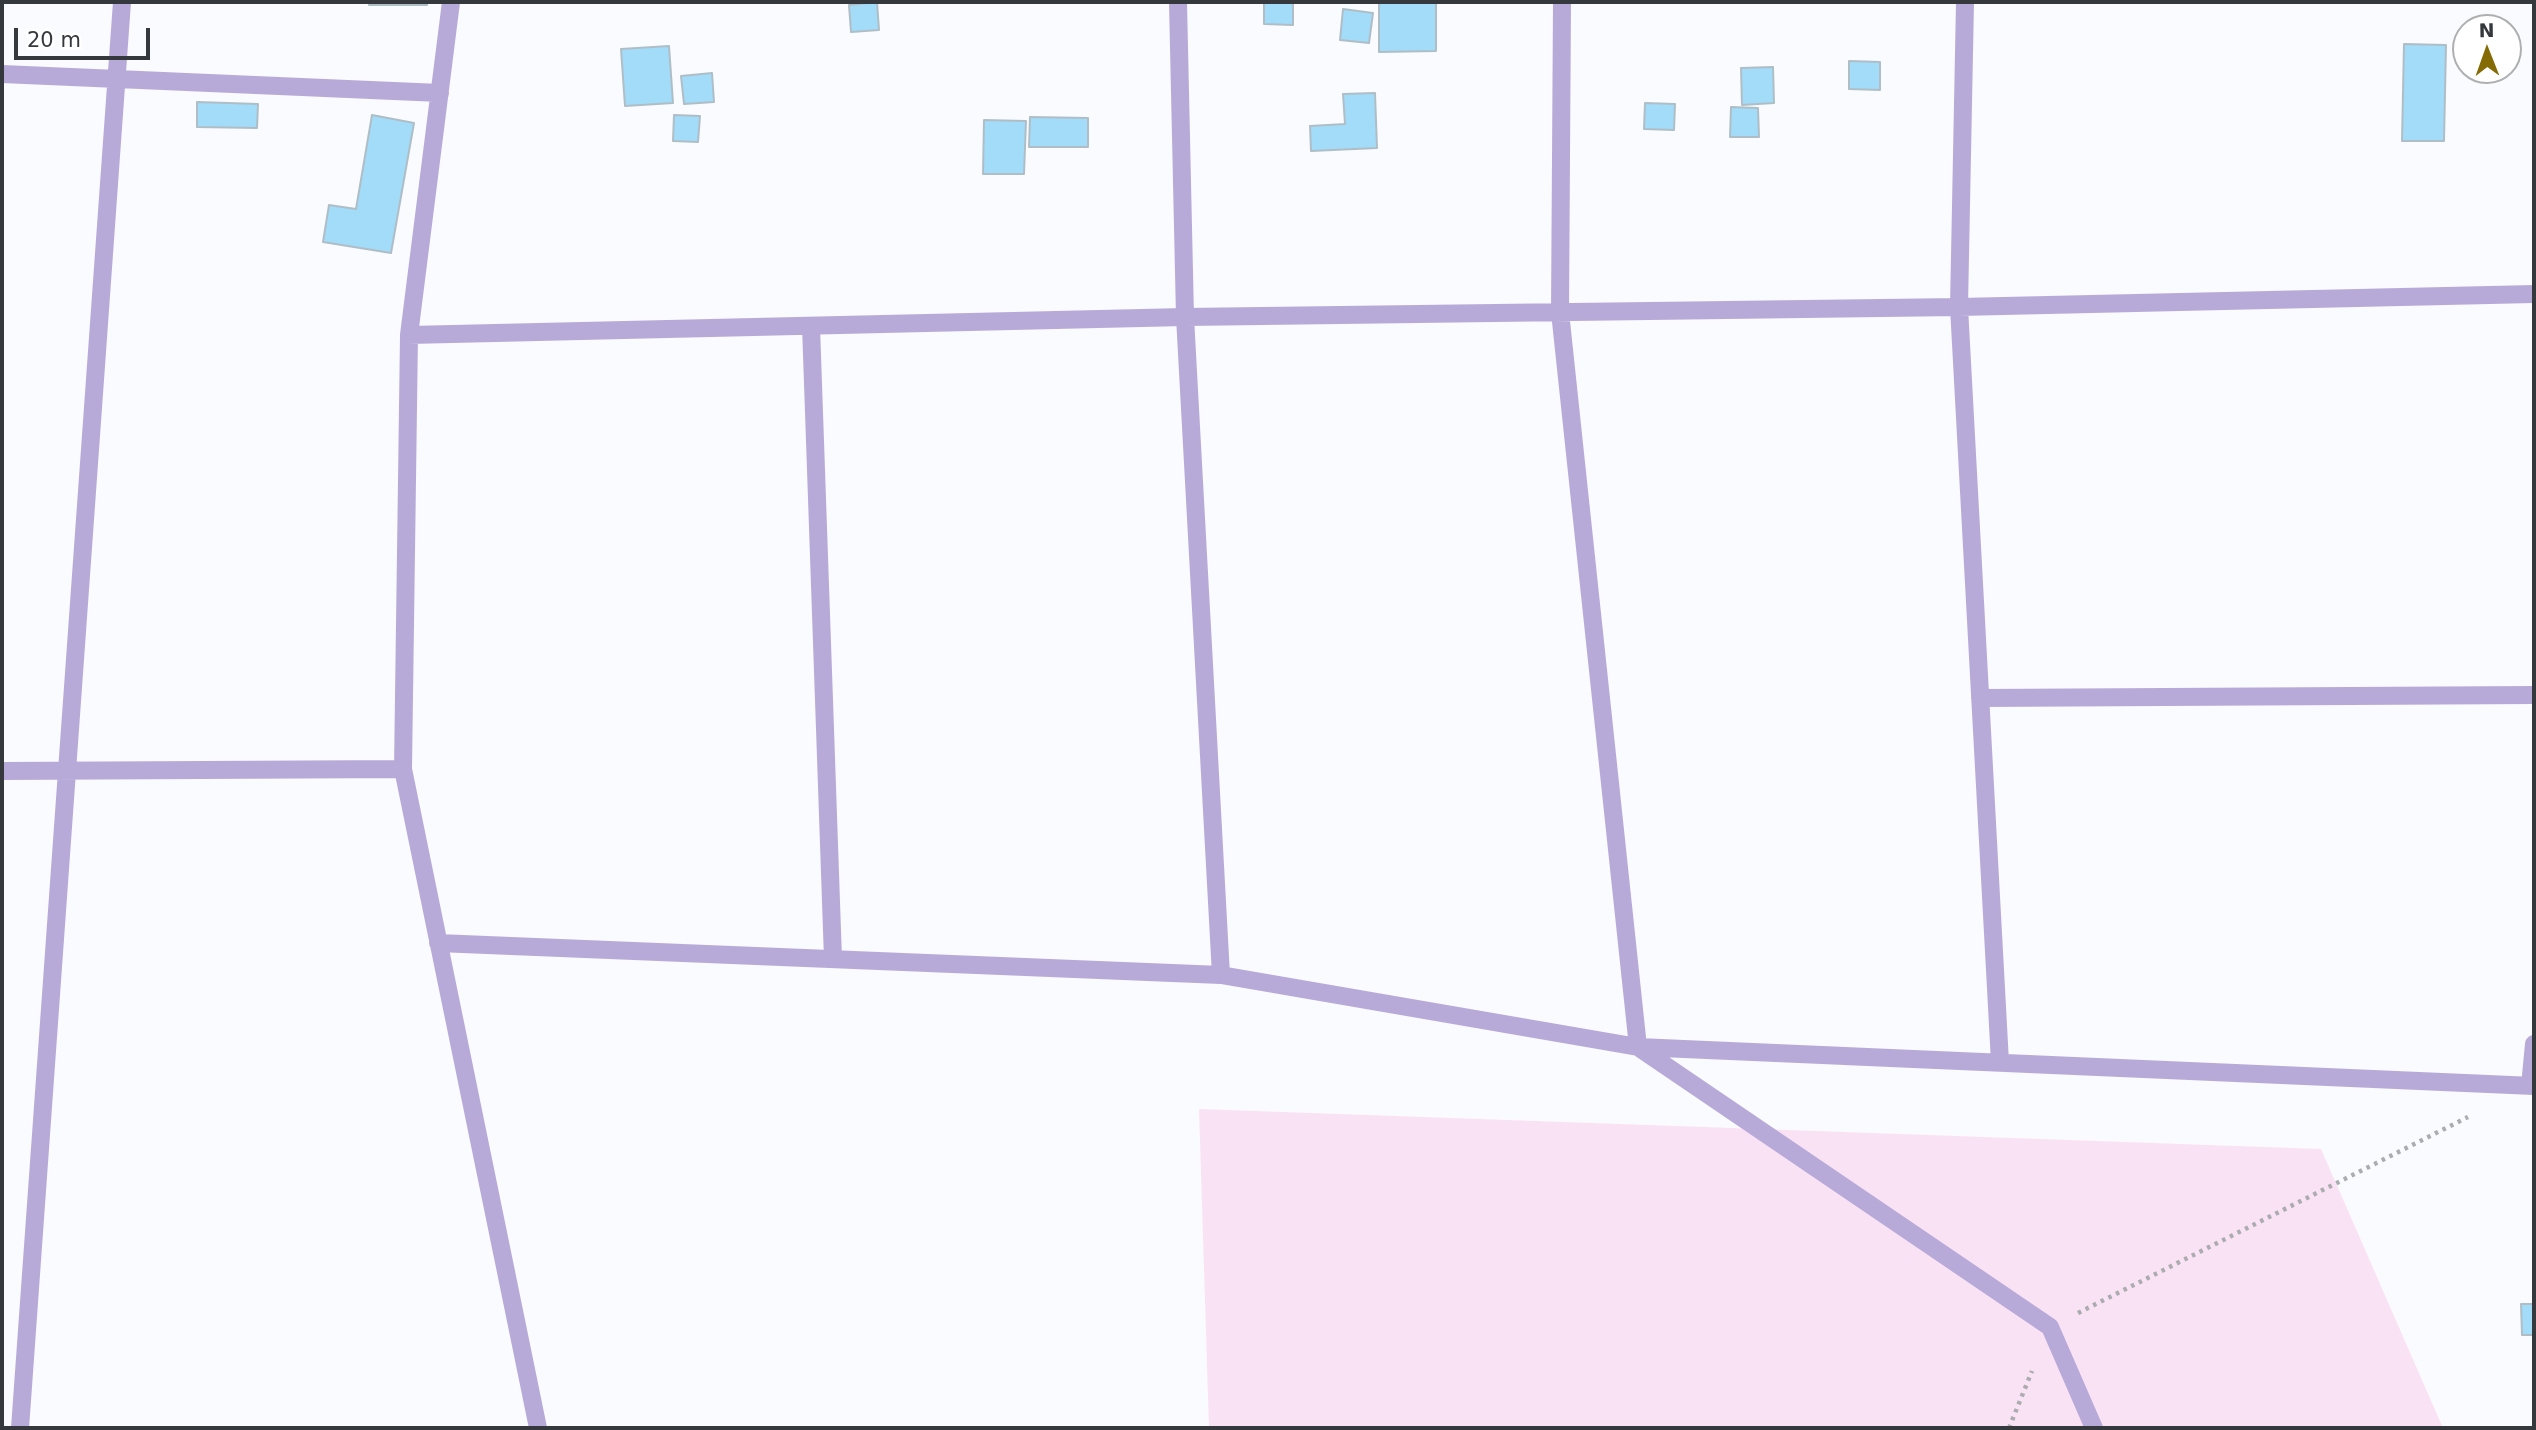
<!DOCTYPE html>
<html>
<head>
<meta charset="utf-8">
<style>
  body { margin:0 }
  #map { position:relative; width:2536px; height:1430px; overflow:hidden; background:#fafbfe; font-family:"DejaVu Sans",sans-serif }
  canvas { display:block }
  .frame { position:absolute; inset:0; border:4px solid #35383d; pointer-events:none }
  .north { position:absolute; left:2452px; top:14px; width:70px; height:70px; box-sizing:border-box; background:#fff; border:2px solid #aeafb1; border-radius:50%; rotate:359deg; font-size:19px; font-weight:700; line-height:28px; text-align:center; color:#35383d }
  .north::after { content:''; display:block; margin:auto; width:24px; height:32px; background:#846b06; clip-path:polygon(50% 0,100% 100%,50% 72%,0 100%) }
  .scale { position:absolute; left:14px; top:28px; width:136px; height:32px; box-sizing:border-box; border:4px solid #35383d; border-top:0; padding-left:9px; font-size:21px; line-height:24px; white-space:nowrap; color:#35383d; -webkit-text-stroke:5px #fff; paint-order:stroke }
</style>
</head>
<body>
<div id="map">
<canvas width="2536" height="1430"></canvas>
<div class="frame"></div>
<div class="north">N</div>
<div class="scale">20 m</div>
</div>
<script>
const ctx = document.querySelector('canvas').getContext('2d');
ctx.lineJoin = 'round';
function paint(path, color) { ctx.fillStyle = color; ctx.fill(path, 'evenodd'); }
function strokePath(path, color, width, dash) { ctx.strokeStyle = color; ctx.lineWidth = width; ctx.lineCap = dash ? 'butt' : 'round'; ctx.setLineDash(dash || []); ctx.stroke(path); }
paint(new Path2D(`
  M1199,1109l1122,40 122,279h-1234z`), '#fae2f5');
const building = new Path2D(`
  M369,2h58v3h-58z
  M877,2l2,28 -28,2 -2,-27z
  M1264,2h29v23l-29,-1z
  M1379,2h57v49l-57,1z
  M1343,9l30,4 -4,30 -29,-3z
  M2404,44l42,1 -2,96h-42z
  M669,46l4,57 -48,3 -4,-57z
  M1849,61l31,1v28l-31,-1z
  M1773,67l1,36 -32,2 -1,-37z
  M712,73l2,29 -30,2 -3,-28z
  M1375,93l2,55 -66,3 -1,-25 35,-2 -2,-30z
  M197,102l61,2 -1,24 -60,-1z
  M1645,103l30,1 -1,26 -30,-1z
  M1731,107l27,1 1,29h-29z
  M372,115l42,8 -23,130 -68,-11 6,-37 27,4z
  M674,115l26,1 -2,26 -25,-1z
  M1030,117l58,1v29h-59z
  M984,120l42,1 -2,53h-41z
  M2521,1304h13v31h-12z`);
paint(building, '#a2dcf9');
strokePath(building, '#afbec6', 2);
strokePath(new Path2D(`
  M2078,1313l390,-196
  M2009,1428l23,-57`), '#aaacb0', 4.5, [3.5, 5]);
strokePath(new Path2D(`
  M451,2l-42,333 -6,434 135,659
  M1178,2l7,315 36,658
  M1562,2l-2,310 78,735 412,280 44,101
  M1965,2l-6,305 41,755
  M2,74l438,19
  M811,326l22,633
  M409,335l776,-18 774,-10 575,-13
  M1980,698l554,-3
  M2,771l401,-2
  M438,943l783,32 417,72 896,39
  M2530,1086l4,-42
  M20,1428l102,-1426`), '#b8aad8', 18);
</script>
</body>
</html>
